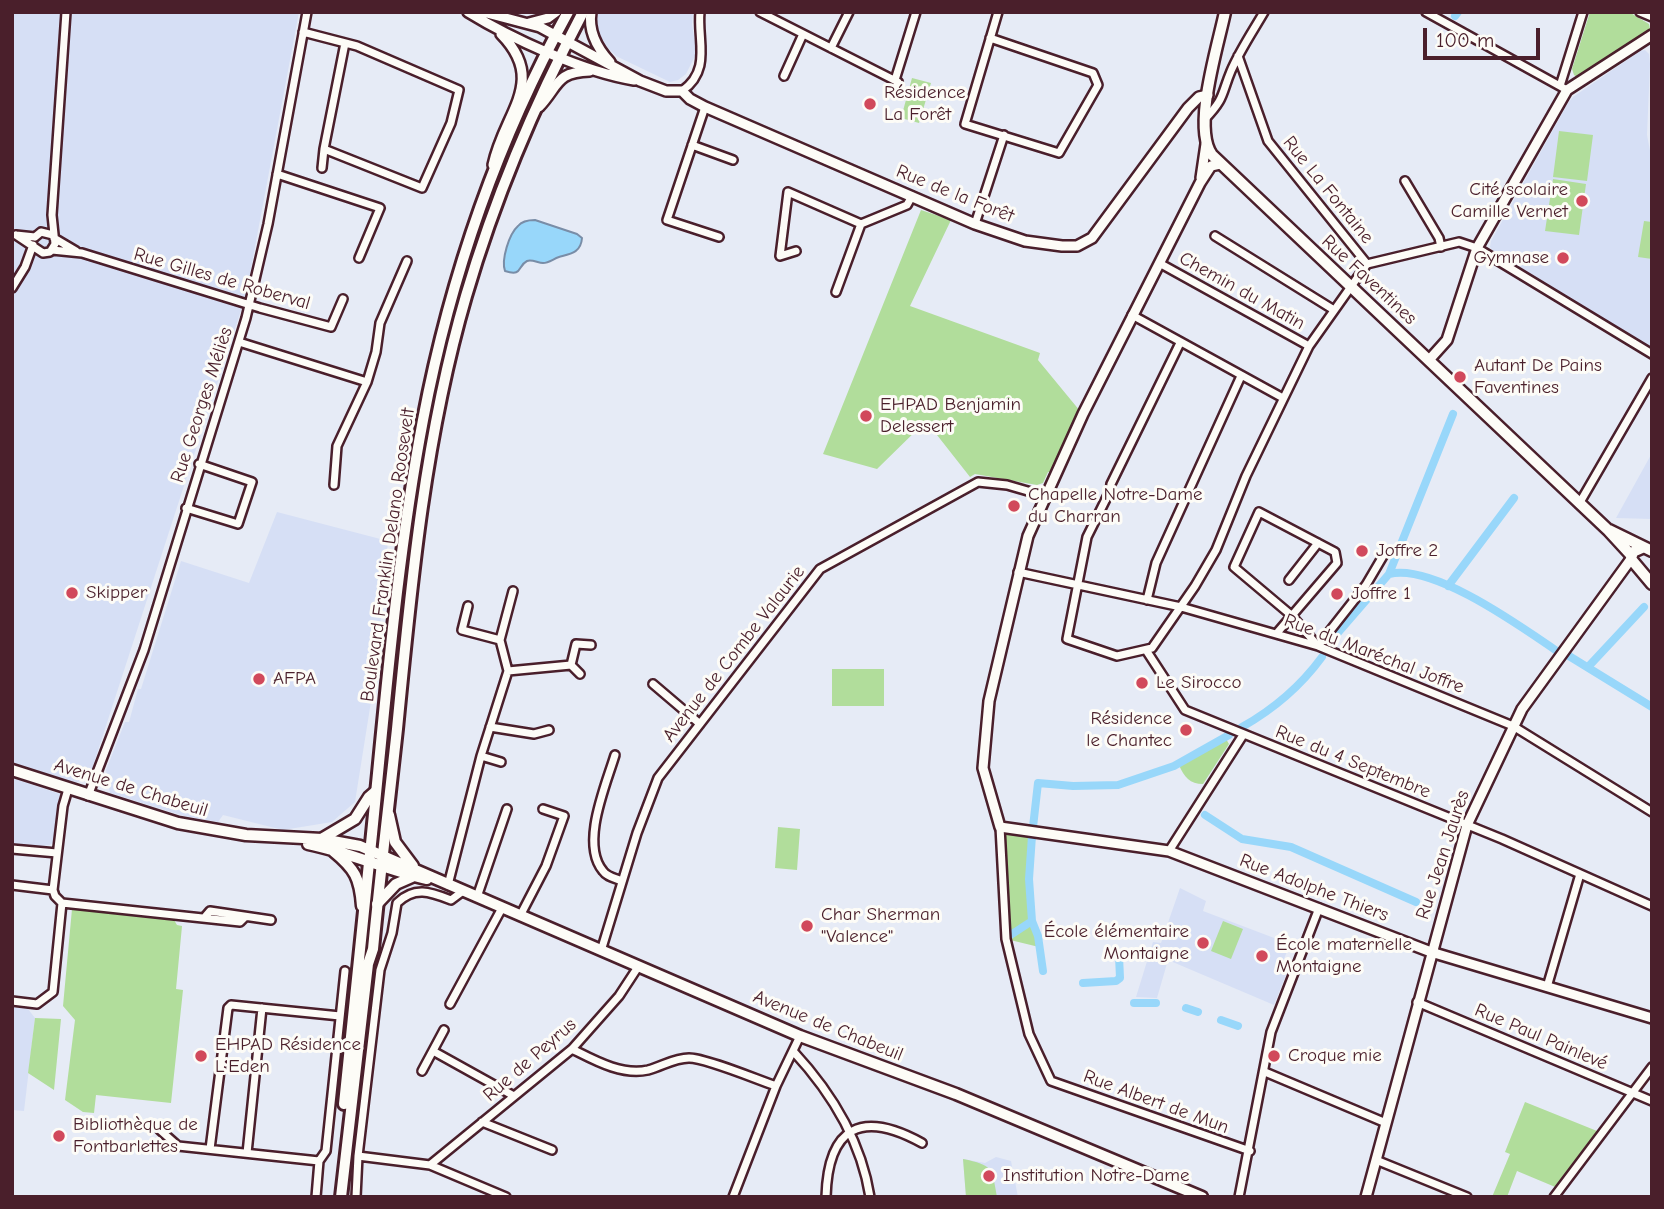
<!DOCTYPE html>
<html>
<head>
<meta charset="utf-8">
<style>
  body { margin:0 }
  #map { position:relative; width:1664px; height:1209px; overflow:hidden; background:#e6ebf6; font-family:"Comic Neue",sans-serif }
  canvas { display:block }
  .frame { position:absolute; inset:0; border:14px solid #4a1f2b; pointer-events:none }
  .scale { position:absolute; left:1423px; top:28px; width:117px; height:32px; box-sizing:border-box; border:4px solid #4a1f2b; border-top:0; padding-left:9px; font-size:21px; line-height:24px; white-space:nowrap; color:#4a1f2b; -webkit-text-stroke:5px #fdfcf7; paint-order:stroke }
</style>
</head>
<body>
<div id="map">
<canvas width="1664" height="1209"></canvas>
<div class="frame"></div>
<div class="scale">100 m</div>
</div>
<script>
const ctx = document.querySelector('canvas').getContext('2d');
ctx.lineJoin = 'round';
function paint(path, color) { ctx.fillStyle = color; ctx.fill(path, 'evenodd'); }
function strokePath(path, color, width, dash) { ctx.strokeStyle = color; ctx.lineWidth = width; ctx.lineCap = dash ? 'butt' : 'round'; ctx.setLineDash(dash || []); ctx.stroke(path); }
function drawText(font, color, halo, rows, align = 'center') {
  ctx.font = font + ' "Comic Neue",sans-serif'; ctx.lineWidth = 6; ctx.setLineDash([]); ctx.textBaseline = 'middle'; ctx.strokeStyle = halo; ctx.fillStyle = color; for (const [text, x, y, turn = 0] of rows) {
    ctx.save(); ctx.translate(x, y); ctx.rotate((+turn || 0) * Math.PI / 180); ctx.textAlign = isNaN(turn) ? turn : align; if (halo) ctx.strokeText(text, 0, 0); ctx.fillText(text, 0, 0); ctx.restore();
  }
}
paint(new Path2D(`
  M12,12h287l-53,283 -156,480 -19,11 -59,-21z
  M598,12h95l-1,12 4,25 -1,7 -9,18 -8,6 -8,2 -54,-26 -8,-8 -8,-12 -3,-11z
  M1645,50l4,4 1,10 -3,71 5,26v189l-159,-99 -3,-4 1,-6 77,-138 5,-6 67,-46z
  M1652,453v66l-36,-1z
  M277,512l111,29 -12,129 -21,132 -23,20 -49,8 -60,-15 -5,7 -34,-6 -74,-23 -4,-23 19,-48h4l9,-33h3l40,-128 68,22z
  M12,778l48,16 -4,46 -6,5 -24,3 -14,-1z
  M1180,888l26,13 -3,10 87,33 -10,25 7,3 -13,33 -106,-45 -11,38 -21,-1 17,-55 8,1z
  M12,1007l16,2 7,9 -11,93 -12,-1z
  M996,1157l15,4 7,36h-52l-3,-38 22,4z`), '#d6dff5');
paint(new Path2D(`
  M1590,12h39l20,12 1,5 -3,4 -70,44 -3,-2 -2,-6z
  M912,78l19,5 -12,40 -18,-5z
  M1559,131l34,4 -6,46 -34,-4z
  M1553,179l33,5 -7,51 -34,-4z
  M921,210l30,10 -41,86 130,47 -2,7 42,51 -29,61h-3l-5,11 -6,2 -62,-11 -5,3 -44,-56 -49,48 -54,-15z
  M1644,221l8,1v37l-14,-2z
  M832,669h52v37h-52z
  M1226,739l3,5 -26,40c-13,0 -19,-7 -24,-19z
  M778,827l22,2 -3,41 -22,-2z
  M1000,827l30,4 2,5 -3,43 3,42 7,26 -33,-8z
  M72,909l102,11 3,5 5,1 -6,63 7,1 -12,113 -75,-8 -2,18 -11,-1 -18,-12 10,-80 -12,-14z
  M1223,921l20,8 -12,30 -20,-8z
  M35,1018l26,1 -7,71 -26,-17z
  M1525,1102l77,31 -42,56 -43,-18 -10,26h-15l18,-43 -5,-2z
  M963,1159c30,6 29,9 34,38h-31z`), '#b1dd9b');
const water = new Path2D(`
  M535,220l42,14 5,4c-1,15 -12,16 -23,19 -6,2 -10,6 -16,6 -5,0 -11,-4 -16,-2 -10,5 -4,16 -22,10 -4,-11 4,-37 13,-45 4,-5 10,-6 17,-6z`);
paint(water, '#98d7fa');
strokePath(water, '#798da7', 2);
strokePath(new Path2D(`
  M1455,16l3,-4
  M1389,574l64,-160
  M1448,586l66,-88
  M1330,642l59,-68c44,-11 131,52 168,77
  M1569,656l83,51
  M1588,667l56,-60
  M1242,727c32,-18 58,-40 80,-70
  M1205,815l37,24 49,8 125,55
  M1033,827l5,-44 35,3 45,-1 56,-19 55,-31
  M1032,836l-3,43 3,42 6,15 5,35
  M1009,936l23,-15
  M1083,983l33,-2 4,-3 -1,-22
  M1134,1003h22
  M1186,1008l12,4
  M1221,1020l17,6`), '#98d7fa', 8);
const minor = new Path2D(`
  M760,12l138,70 -2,6
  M1426,12l141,78
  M1640,12l12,5
  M303,32l54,14 102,44 -8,33 -29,65 -98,-39 21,-106
  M990,38l103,35 5,12 -39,68 -94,-29 33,-112
  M831,48l18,-36
  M1238,56l30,85 99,123
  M784,76l19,-42
  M895,80l21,-68
  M1560,86l23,-74
  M682,91c30,-21 15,-51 18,-79
  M705,107l-38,113 52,17
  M1205,119c20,-21 16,-24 26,-48 9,-21 22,-40 33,-59
  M692,145l41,15
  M322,168l2,-19
  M277,174l103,34 -21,50
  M1405,181l34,57 2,9
  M861,224l46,-19 5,-9
  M975,224l29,-89
  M16,235l27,18 7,-1 5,-8 -3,-29 14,-203
  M16,235l19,2
  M1215,236l119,74
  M35,237l6,-5 12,3
  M54,238l22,13
  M52,250l30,3 178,55 71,19 12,-28
  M796,251l-16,5 8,-64 73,32
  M1161,264l148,82
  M12,288l13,-21 8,-22
  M836,292l25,-68
  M1132,315l151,83
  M239,342l128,40
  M1180,343l-69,141 -1,7 -23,46 -20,102 50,17 35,-8 43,-62 21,-36 30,-74 63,-130 58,-82 92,-22 18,6 175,106
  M334,485l3,-39 30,-64 9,-30 4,-29 27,-62
  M1579,504l73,-126
  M186,508l52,16 14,-42 -53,-18
  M1018,572l163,35 137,39 195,80 139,86
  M1289,580l29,-37
  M1147,600l9,-37 85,-187
  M468,606l-6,24 38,10
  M1277,633l60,-70 -2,-11 -76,-40 -25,55 57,48 27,31 48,-61 20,-34
  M1146,650l39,60 317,129 150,67
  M571,665l9,9
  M508,671l63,-6 5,-21 15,1
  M653,684l47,40
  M490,727l44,7 15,-4
  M615,755c-9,30 -35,89 -12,116 4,6 12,7 19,10
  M481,756l20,6
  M88,796l56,-146 102,-332 22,-94 39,-212
  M1000,827l6,112 23,95 22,47 199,70
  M12,849l45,4
  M1169,851l74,-116
  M12,885l41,5
  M448,885l33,-129 27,-85 -8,-31 13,-49
  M477,897l30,-88
  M62,903l178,19 5,-5
  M62,903l-7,-7 -2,-6 10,-84 5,-17
  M520,916l26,-50 18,-50 -21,-7
  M204,918l6,-7 61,9
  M601,951l36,-118 21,-55 162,-209 158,-87 29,3 38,11
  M1547,987l33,-113
  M12,1001l25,3 16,-12 9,-89
  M1417,1002l235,99
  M450,1004l52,-96
  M572,1049c22,11 50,27 76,21 15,-4 26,-12 41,-12 17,0 69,22 87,28
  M433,1051l81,45
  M793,1051c39,42 68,89 77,146
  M422,1071l22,-41
  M1265,1072l121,51
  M482,1122l70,28
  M160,1130l18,16 141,15
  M210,1149l18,-141 3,-3 109,11
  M247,1153l15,-145
  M358,1156l72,9 76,32
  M1376,1160l91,37
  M430,1165l142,-116 47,-53 19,-29
  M316,1197l3,-36 7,-10 19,-180
  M356,1197l2,-41 22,-186 12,-37 5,-30c18,-17 33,-11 54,-3l12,-9
  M733,1197l43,-111 24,-50
  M826,1197c2,-71 36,-87 96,-54
  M1239,1197l32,-165 48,-124
  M1554,1197l98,-130`);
const tertiary = new Path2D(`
  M468,12c44,27 116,60 166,68
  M483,12l57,15 100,54 26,10h16l8,8 15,8 270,117 50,17 37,5h15l15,-8 96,-130 11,-11 9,-2
  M591,12c-3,20 6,36 19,50
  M529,23l19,-5 8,-6
  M539,107c20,-21 16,-35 51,-36
  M1220,164l-9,2 -11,17 -117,231 -55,122 -39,165 -6,67 17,59 169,24 262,101 221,66
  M493,165c11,-53 55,-83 8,-131
  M1201,178l5,-34
  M1429,360l18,-20 30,-92 90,-158 85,-55
  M1366,1197l101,-372 55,-116 109,-150`);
const secondary = new Path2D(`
  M1225,12c-7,34 -33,115 -13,143l396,375 23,25
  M1609,530l43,21
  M1642,548l-9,4 -2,7 21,25
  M12,770l166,53 68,12 76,4 38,7 440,190 156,58 246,103
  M389,815l6,27 18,24
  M323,838l32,-19 14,-22 7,-6
  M308,844c41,8 78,26 119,35
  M333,851c22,18 27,27 29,55
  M377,904l19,-20 16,-7`);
const primary = new Path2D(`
  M344,1104c10,-90 19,-180 28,-270 14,-138 25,-277 51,-414 27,-142 75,-281 145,-408
  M341,1197l27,-233 5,-15c7,-73 16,-147 24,-220 14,-145 28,-293 69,-433 29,-99 69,-193 117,-284`);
strokePath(minor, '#4a1f2b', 12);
strokePath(tertiary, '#4a1f2b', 14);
strokePath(secondary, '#4a1f2b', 15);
strokePath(primary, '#4a1f2b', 16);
strokePath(minor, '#fdfcf7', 7);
strokePath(tertiary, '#fdfcf7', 9);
strokePath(secondary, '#fdfcf7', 10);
strokePath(primary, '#fdfcf7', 10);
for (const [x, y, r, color] of [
  [870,104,7,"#d1495b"],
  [1582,201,7,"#d1495b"],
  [1563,258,7,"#d1495b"],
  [1460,377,7,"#d1495b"],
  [866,416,7,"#d1495b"],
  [1014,506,7,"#d1495b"],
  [1362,551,7,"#d1495b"],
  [72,593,7,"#d1495b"],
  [1337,594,7,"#d1495b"],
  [259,679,7,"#d1495b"],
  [1142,683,7,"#d1495b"],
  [1186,730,7,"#d1495b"],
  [807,926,7,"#d1495b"],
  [1203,943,7,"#d1495b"],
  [1262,956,7,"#d1495b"],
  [201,1056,7,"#d1495b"],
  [1274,1056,7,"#d1495b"],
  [59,1136,7,"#d1495b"],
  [989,1176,7,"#d1495b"]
]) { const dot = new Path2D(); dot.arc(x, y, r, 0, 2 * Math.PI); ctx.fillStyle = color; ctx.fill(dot); strokePath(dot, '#fdfcf7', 2.5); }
drawText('19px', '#4a1f2b', '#fdfcf7', [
  ["Résidence",884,93],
  ["La Forêt",884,115],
  ["Cité scolaire",1568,190,"right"],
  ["Camille Vernet",1568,212,"right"],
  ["Gymnase",1549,258,"right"],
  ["Autant De Pains",1474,366],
  ["Faventines",1474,388],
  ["EHPAD Benjamin",880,405],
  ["Delessert",880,427],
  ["Chapelle Notre-Dame",1028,495],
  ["du Charran",1028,517],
  ["Joffre 2",1376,551],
  ["Skipper",86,593],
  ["Joffre 1",1351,594],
  ["AFPA",273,679],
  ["Le Sirocco",1156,683],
  ["Résidence",1172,719,"right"],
  ["le Chantec",1172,741,"right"],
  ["Char Sherman",821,915],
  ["\"Valence\"",821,937],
  ["École élémentaire",1189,932,"right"],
  ["Montaigne",1189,954,"right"],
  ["École maternelle",1276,945],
  ["Montaigne",1276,967],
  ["EHPAD Résidence",215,1045],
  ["L'Eden",215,1067],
  ["Croque mie",1288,1056],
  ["Bibliothèque de",73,1125],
  ["Fontbarlettes",73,1147],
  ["Institution Notre-Dame",1003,1176]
], 'left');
drawText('19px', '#4a1f2b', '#fdfcf7', [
  ["Rue La Fontaine",1328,190,51],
  ["Rue de la Forêt",955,194,22],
  ["Rue Gilles de Roberval",222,279,16],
  ["Rue Faventines",1369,280,43],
  ["Chemin du Matin",1242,291,29],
  ["Rue Georges Méliès",202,405,-72],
  ["Boulevard Franklin Delano Roosevelt",388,555,-82],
  ["Avenue de Combe Valaurie",734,654,-52],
  ["Rue du Maréchal Joffre",1374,654,21],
  ["Rue du 4 Septembre",1353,762,22],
  ["Avenue de Chabeuil",131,788,17],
  ["Rue Jean Jaurès",1443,855,-72],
  ["Rue Adolphe Thiers",1314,888,21],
  ["Avenue de Chabeuil",828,1026,22],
  ["Rue Paul Painlevé",1541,1037,23],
  ["Rue de Peyrus",530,1060,-41],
  ["Rue Albert de Mun",1156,1102,20]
]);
</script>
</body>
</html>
